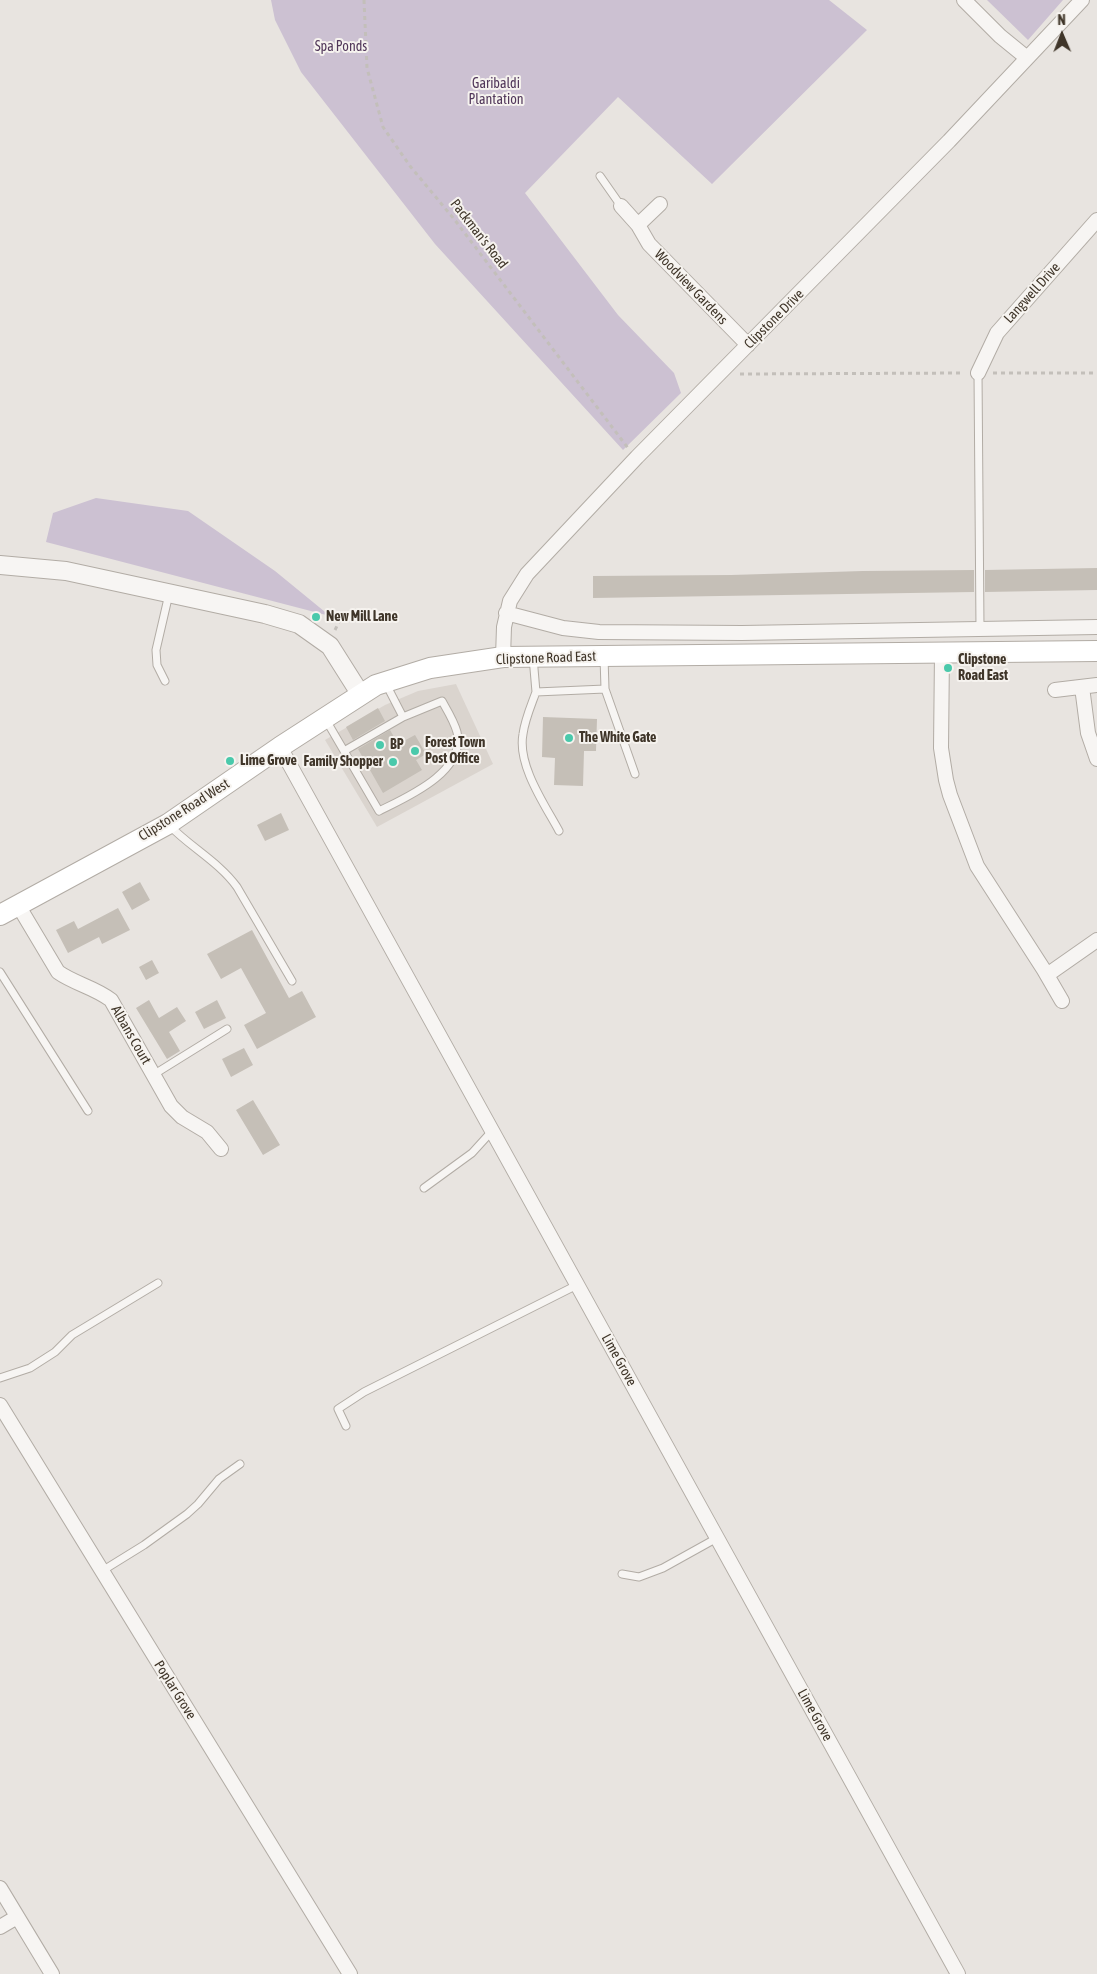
<!DOCTYPE html>
<html>
<head>
<meta charset="utf-8">
<style>
  body { margin:0 }
  #map { position:relative; width:1097px; height:1974px; overflow:hidden; background:#e8e4e0; font-family:"Asap Condensed",sans-serif }
  canvas { display:block }
  .north { position:absolute; left:1037px; top:10px; width:50px; height:50px; -webkit-text-stroke:4px #f6f3ef; paint-order:stroke; rotate:359deg; font-size:14px; font-weight:700; line-height:20px; text-align:center; color:#3f3529 }
  .north::after { content:''; display:block; margin:auto; width:18px; height:22px; background:#3f3529; clip-path:polygon(50% 0,100% 100%,50% 72%,0 100%) }
</style>
</head>
<body>
<div id="map">
<canvas width="1097" height="1974"></canvas>
<div class="north">N</div>
</div>
<script>
const ctx = document.querySelector('canvas').getContext('2d');
ctx.lineJoin = 'round';
function paint(path, color) { ctx.fillStyle = color; ctx.fill(path, 'evenodd'); }
function strokePath(path, color, width, dash) { ctx.strokeStyle = color; ctx.lineWidth = width; ctx.lineCap = dash ? 'butt' : 'round'; ctx.setLineDash(dash || []); ctx.stroke(path); }
function drawText(font, color, halo, rows, align = 'center') {
  ctx.font = font + ' "Asap Condensed",sans-serif'; ctx.lineWidth = 4; ctx.setLineDash([]); ctx.textBaseline = 'middle'; ctx.strokeStyle = halo; ctx.fillStyle = color; for (const [text, x, y, turn = 0] of rows) {
    ctx.save(); ctx.translate(x, y); ctx.rotate((+turn || 0) * Math.PI / 180); ctx.textAlign = isNaN(turn) ? turn : align; if (halo) ctx.strokeText(text, 0, 0); ctx.fillText(text, 0, 0); ctx.restore();
  }
}
paint(new Path2D(`
  M456,684l37,80 -116,63 -52,-87 60,-35 33,-14z`), '#dad4ce');
paint(new Path2D(`
  M271,0h558l38,30 -155,154 -94,-87 -93,96 93,122 56,58 7,20 -58,57 -188,-206 -134,-172 -26,-52z
  M987,0h76l-35,40z
  M96,498l92,13 87,60 55,45 -284,-74 7,-29z`), '#ccc1d2');
paint(new Path2D(`
  M1097,568v22l-112,2v-22z
  M974,570v22l-381,6v-22l138,-1 132,-4z
  M378,708l7,13 -32,19 -7,-13z
  M543,717l54,2 -1,32h-12l-1,35 -29,-1 1,-27 -13,-1z
  M390,730l8,14 17,-9 11,19 -10,6 6,10 -39,23 -25,-44z
  M281,813l8,17 -24,11 -8,-16z
  M140,882l10,18 -18,10 -10,-18z
  M118,908l12,22 -28,14 -3,-7 -31,16 -12,-23 18,-9 4,8z
  M252,930l37,68 13,-7 14,26 -59,32 -13,-24 22,-12 -25,-45 -20,11 -14,-25z
  M152,960l7,13 -13,7 -7,-13z
  M149,1000l10,18 18,-11 9,14 -17,11 11,19 -13,8 -31,-51z
  M217,1000l9,18 -22,11 -9,-17z
  M244,1048l9,17 -22,12 -9,-18z
  M253,1100l27,45 -17,10 -27,-45z`), '#c5bfb7');
const service = new Path2D(`
  M600,176l21,30
  M978,373l2,256
  M533,657l3,35 69,-3 -1,-32
  M165,681l-8,-16 -1,-15 13,-56
  M386,684l17,33
  M605,689l30,85
  M536,692c-5,14 -11,27 -13,42 -6,31 22,71 36,97
  M326,720l53,91c28,-14 87,-39 78,-79 -3,-11 -10,-22 -15,-31l-39,16 -59,34
  M169,825c21,22 50,37 68,62l55,94
  M0,972l88,139
  M153,1075l74,-46
  M424,1188l48,-35 20,-22
  M0,1378l30,-10 25,-16 17,-17 86,-52
  M346,1426l-8,-17 26,-17 213,-107
  M102,1571l42,-26 43,-31 11,-10 21,-25 21,-15
  M622,1574l17,3 24,-9 54,-30`);
const minor = new Path2D(`
  M964,0l36,36 27,22
  M621,206l17,19 11,19 99,101
  M638,225l22,-21
  M978,373l19,-40 100,-113
  M506,613l57,15 36,4 143,1 355,-6
  M942,653l-1,95 5,32 4,15 27,71 67,104 18,31
  M503,657l1,-30 6,-26 17,-27 110,-117 312,-316 133,-141
  M1082,687l6,46 9,26
  M1055,690l42,-5
  M280,747l678,1227
  M18,905l40,67c17,12 36,15 53,28l60,106 11,11 25,15 14,17
  M1047,975l50,-35
  M0,1405l350,569
  M0,1888l52,86
  M0,1927l17,-10`);
const tertiary = new Path2D(`
  M0,565l66,6 199,43 34,10 31,22 31,49`);
const secondary = new Path2D(`
  M0,915l168,-91 112,-77 96,-62 54,-17 73,-11 594,-6`);
strokePath(service, '#b2aca5', 9);
strokePath(minor, '#b2aca5', 16);
strokePath(tertiary, '#b2aca5', 20);
strokePath(secondary, '#b2aca5', 22);
strokePath(new Path2D(`
  M364,0l3,68 16,59 27,39 44,53 174,229
  M993,373h104
  M740,374l224,-1
  M335,630l6,-12 1,-10`), '#c3bfba', 3, [4, 4]);
strokePath(service, '#f7f5f3', 7);
strokePath(minor, '#f7f5f3', 14);
strokePath(tertiary, '#f7f5f3', 18);
strokePath(secondary, '#fff', 20);
for (const [x, y, r, color] of [
  [316,617,5,"#4ac9ab"],
  [948,668,5,"#4ac9ab"],
  [569,738,5,"#4ac9ab"],
  [380,745,5,"#4ac9ab"],
  [415,751,5,"#4ac9ab"],
  [230,761,5,"#4ac9ab"],
  [393,762,5,"#4ac9ab"]
]) { const dot = new Path2D(); dot.arc(x, y, r, 0, 2 * Math.PI); ctx.fillStyle = color; ctx.fill(dot); strokePath(dot, '#f6f3ef', 2); }
drawText('14px', '#51375a', '#f6f3ef', [
  ["Spa Ponds",341,47],
  ["Garibaldi",496,84],
  ["Plantation",496,100]
]);
drawText('14px', '#3f3529', '#f6f3ef', [
  ["Packman's Road",479,234,52],
  ["Woodview Gardens",691,287,46],
  ["Langwell Drive",1032,293,-48],
  ["Clipstone Drive",774,319,-45],
  ["Clipstone Road East",546,658,-2],
  ["Clipstone Road West",184,810,-32],
  ["Albans Court",131,1035,60],
  ["Lime Grove",619,1360,61],
  ["Poplar Grove",175,1690,58],
  ["Lime Grove",815,1715,61]
]);
drawText('bold 14px', '#3f3529', '#f6f3ef', [
  ["New Mill Lane",326,617],
  ["Clipstone",958,660],
  ["Road East",958,676],
  ["The White Gate",579,738],
  ["Forest Town",425,743],
  ["Post Office",425,759],
  ["BP",390,745],
  ["Lime Grove",240,761],
  ["Family Shopper",383,762,"right"]
], 'left');
</script>
</body>
</html>
